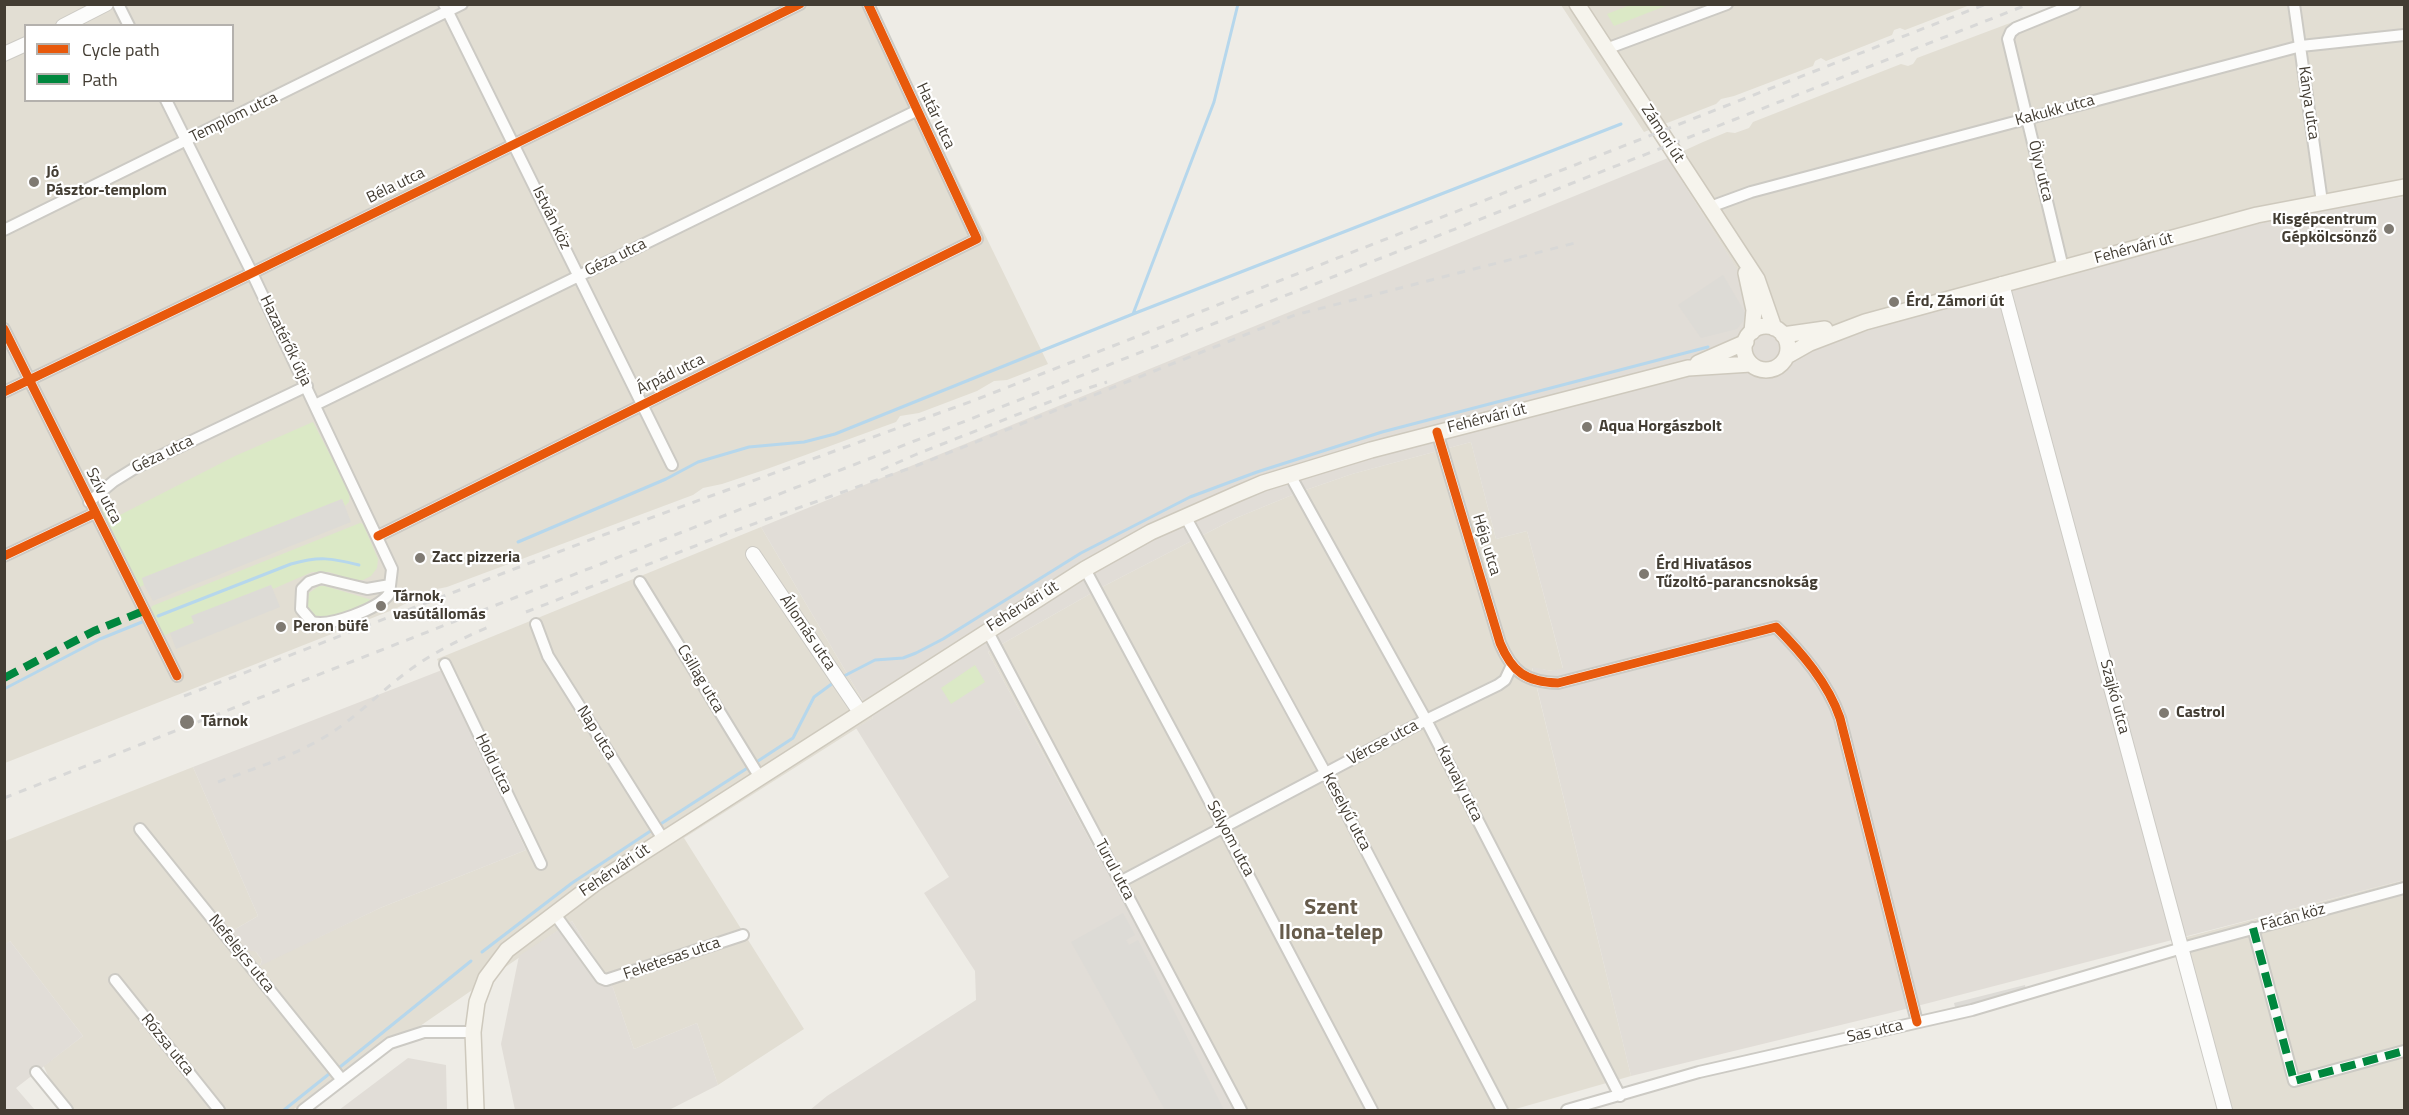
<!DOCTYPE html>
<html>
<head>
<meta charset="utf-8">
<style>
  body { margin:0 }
  #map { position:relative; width:2409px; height:1115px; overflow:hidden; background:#eeece6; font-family:"Titillium Web",sans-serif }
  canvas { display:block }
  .frame { position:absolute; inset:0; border:6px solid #433d33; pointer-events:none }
  .legend { position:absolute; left:24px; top:24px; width:210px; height:78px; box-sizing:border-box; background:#fff; border:2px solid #b4b1ad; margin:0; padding:8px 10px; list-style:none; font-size:18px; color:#433d33 }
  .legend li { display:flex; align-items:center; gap:12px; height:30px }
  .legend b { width:30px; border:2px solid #b4b1ad }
</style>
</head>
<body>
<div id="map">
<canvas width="2409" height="1115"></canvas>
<div class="frame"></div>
<ul class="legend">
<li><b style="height:8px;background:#e8590c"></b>Cycle path</li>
<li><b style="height:8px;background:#00873e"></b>Path</li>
</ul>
</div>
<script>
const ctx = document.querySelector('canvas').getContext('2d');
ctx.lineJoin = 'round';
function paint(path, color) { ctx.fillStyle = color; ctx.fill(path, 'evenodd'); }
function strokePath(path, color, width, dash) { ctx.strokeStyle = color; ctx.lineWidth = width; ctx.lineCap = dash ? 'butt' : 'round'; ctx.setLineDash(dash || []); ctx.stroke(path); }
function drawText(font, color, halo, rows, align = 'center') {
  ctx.font = font + ' "Titillium Web",sans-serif'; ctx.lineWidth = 4.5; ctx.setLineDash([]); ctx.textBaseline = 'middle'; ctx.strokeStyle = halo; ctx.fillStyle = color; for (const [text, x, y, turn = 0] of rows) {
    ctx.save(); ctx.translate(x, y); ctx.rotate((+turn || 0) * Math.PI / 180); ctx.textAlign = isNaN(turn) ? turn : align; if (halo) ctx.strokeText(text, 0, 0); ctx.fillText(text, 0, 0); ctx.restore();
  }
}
paint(new Path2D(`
  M5,5h868l175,359 -41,16 -13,1 -17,10 -58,22 -19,3 -4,6 -129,47 -45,15 -19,4 -10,7 -246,92 -15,3 -37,19 -390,154zM26,26h206v74h-206z
  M1561,5h409l-65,25 -5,-2 -6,2 -2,5 -66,26 -5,-3 -6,3 -2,5 -79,30 -13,3 -5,5 -72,28z
  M2058,5h346v192l-82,10 -315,82 -218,65 -121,-196 35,-16 24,-10 8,1 14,-5 4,-6 148,-58 7,2 5,-2 4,-6z
  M1471,442l25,97 31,-8 36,138 -10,2 -21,-3 99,408 -119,34h-276l-248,-458 116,-66 132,-68 61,-25 55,-19z
  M761,527l112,191 -189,120 120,191 -86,56 -21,-62 -63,26 -21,-61 -41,-67 -230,159 -50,30h-220l-19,-23 -12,-27 4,5 38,-29 -73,-95 -5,4v-104l188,-74 65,149 -26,15 24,21 6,8 -2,5 120,-57 146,-58 -89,-191z
  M2404,880v230h-184l-45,-170z`), '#e2ded3');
paint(new Path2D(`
  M1668,158l122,196 217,-65 315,-82 82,-10v683l-514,133 -259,63 -99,-409 20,4 11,-3 -36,-137 -31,8 -25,-97 -119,32 -55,19 -61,25 -132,68 -116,66 248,458h-426l17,-14 149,-96 -1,-29 -51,-78 25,-16 -93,-149 17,-10 -112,-191z
  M442,670l84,180 -146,58 -120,58 2,-6 -6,-8 -9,-2 -15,-19 26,-15 -65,-149z
  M572,921l41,67 21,61 63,-26 21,62 -49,25h-154l-14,-66 18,-88z
  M10,941l73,95 -67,52 19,22h-30l-1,-165z
  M408,1058l38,7 1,45h-108z`), '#e1ddd7');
paint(new Path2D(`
  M1630,5v-1l38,1 -54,21 -7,-12z
  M313,422l37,71 -1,9 -4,4 -3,-7 -200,79 2,7 -4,2 -39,-78 7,-1 12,7 115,-59z
  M360,523l3,1 15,35 -1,9 -6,8 -8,4h-9l-25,-8h-17l-39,17 -2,-4 -79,31 2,7 -31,13 -12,-27 1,-3z
  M319,586h6l47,14c-17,8 -56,33 -66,6l3,-13z
  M975,665l10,17 -34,22 -10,-16z`), '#dbe9c6');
paint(new Path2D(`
  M1723,275l24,41 -10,13 -36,9 -23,-33z
  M342,499l9,23 -198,79 -9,-16 -2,-7z
  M271,585l9,22 -104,42 -6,-16 24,-10 -3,-7z
  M1123,913l12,22 -9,5 3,5 9,-5 86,170h-59l-94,-168z
  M2025,985l3,12 -71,18 -3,-12z`), '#dddbd6');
strokePath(new Path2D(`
  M1133,314l81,-212 24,-98
  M518,542l148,-63 32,-17 51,-15 55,-5 31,-8 298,-120 488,-190
  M158,616l133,-52c29,-8 39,-6 68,1
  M844,676l31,-16 28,-2 13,-5 27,-14 138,-86 109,-56 67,-25 125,-40 326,-85
  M4,689l96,-50 42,-17
  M758,761l35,-23 21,-41 19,-14
  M659,825l90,-58
  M482,952l90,-69 80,-53
  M340,1067l131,-106
  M284,1110l45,-36`), '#b6d7ec', 3);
const minor = new Path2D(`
  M118,4l11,22
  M444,4l228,461
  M2294,4l28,198
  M1606,49l121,-45
  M166,100l86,173 140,296 -3,25c-11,15 -59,33 -77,28l-11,-13 1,-20 7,-7 12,-4 46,11 23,-4
  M1710,207l41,-15 550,-146 103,-11
  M4,230l458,-226
  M2063,268l-55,-229 3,-7 5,-4 59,-24
  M4,329l173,347
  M4,392l248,-119 548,-269
  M315,405l601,-294
  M1437,432l63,211c12,29 26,39 58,40l218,-56c26,26 52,56 64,91l77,304
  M1290,475l136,245 194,376
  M89,502l25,-21 21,-13 172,-82
  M1185,516l141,258 176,336
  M378,536l599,-297 -109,-235
  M4,556l91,-43
  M1085,569l107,199 180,342
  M640,582l119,194
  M536,624l12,32 115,183
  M987,630l254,480
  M445,664l96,200
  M140,829l202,251
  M1120,882l306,-162 72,-35 7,-5 7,-15
  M554,913l47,65 5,2 137,-45
  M2253,928l41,153 110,-30
  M115,980l104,130
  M36,1072l31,38
  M303,1110l87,-67 34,-11h49
  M1567,1110l132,-38 273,-62 210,-62 222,-60`);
const tertiary = new Path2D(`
  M63,26l43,-22
  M4,54l22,-10
  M2002,284l223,826
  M753,554l107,158`);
const secondary = new Path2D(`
  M1577,4l180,275 17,49
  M1746,273l8,37 -2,22
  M1744 348a22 22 0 1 1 44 0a22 22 0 1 1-44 0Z
  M1783,335l42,-6
  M1787,356l23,-13 55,-21 392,-107 147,-28
  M1698,363l48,-21
  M476,1110l-3,-78 4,-30 9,-24 21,-28 87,-66 491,-315 66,-37 86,-38 26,-11 108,-33 317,-82 63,-4`);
strokePath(minor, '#cccac4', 14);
strokePath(tertiary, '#cccac4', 16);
strokePath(secondary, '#cec9bd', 18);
strokePath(minor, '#fcfcfb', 10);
strokePath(tertiary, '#fcfcfb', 14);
strokePath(secondary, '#f6f4ed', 15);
strokePath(new Path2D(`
  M881,470l36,-16 150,-59 40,-13
  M526,612l205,-80 182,-65 382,-152 284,-73
  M184,696l403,-155 388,-141 1011,-396
  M218,782c37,-14 76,-26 110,-47 27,-17 49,-40 75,-60 27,-21 57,-36 88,-49
  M4,798l2025,-794`), '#d8d8d7', 3, [8, 8]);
strokePath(new Path2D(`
  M4,678l90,-47 52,-21
  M2253,928l41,153 110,-30`), '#00873e', 8, [15, 8]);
strokePath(new Path2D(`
  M4,329l173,347
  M4,392l248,-119 548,-269
  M1437,432l63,211c12,29 26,39 58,40l218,-56c26,26 52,56 64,91l77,304
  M378,536l599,-297 -109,-235
  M4,556l91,-43`), '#e8590c', 9);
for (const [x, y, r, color] of [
  [34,182,6,"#7f7a72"],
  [2389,229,6,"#7f7a72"],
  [1894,302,6,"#7f7a72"],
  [1587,427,6,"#7f7a72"],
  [420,558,6,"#7f7a72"],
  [1644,574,6,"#7f7a72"],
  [381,606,6,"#7f7a72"],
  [281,627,6,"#7f7a72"],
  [2164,713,6,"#7f7a72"],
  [187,722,8,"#7f7a72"]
]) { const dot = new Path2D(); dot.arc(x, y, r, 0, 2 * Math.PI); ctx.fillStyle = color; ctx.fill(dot); strokePath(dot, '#fff', 2); }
drawText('16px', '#433d33', '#fff', [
  ["Kánya utca",2308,103,82],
  ["Kakukk utca",2055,111,-15],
  ["Határ utca",935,116,65],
  ["Templom utca",234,118,-26],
  ["Zámori út",1662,134,57],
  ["Ölyv utca",2040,171,76],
  ["Béla utca",396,186,-26],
  ["István köz",551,218,64],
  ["Fehérvári út",2134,249,-15],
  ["Géza utca",616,258,-26],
  ["Hazatérők útja",285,341,64],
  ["Árpád utca",671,375,-26],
  ["Fehérvári út",1487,419,-14],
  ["Géza utca",163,455,-26],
  ["Szív utca",103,496,63],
  ["Héja utca",1486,545,73],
  ["Fehérvári út",1023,607,-32],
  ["Állomás utca",807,633,56],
  ["Csillag utca",700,679,59],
  ["Szajkó utca",2114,697,75],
  ["Nap utca",596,733,58],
  ["Vércse utca",1383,743,-28],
  ["Hold utca",493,764,64],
  ["Karvaly utca",1459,784,63],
  ["Keselyű utca",1346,812,62],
  ["Sólyom utca",1230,839,62],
  ["Turul utca",1114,870,62],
  ["Fehérvári út",615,871,-34],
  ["Fácán köz",2293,918,-15],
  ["Nefelejcs utca",241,954,51],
  ["Feketesas utca",672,959,-19],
  ["Sas utca",1875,1032,-13],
  ["Rózsa utca",167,1045,51]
]);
drawText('bold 16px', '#433d33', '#fff', [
  ["Jó",46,173],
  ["Pásztor-templom",46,191],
  ["Kisgépcentrum",2377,220,"right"],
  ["Gépkölcsönző",2377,238,"right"],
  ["Érd, Zámori út",1906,302],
  ["Aqua Horgászbolt",1599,427],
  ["Zacc pizzeria",432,558],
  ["Érd Hivatásos",1656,565],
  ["Tűzoltó-parancsnokság",1656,583],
  ["Tárnok,",393,597],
  ["vasútállomás",393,615],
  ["Peron büfé",293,627],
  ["Castrol",2176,713],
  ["Tárnok",201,722]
], 'left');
drawText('bold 22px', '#665b4b', '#fff', [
  ["Szent",1331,909],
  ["Ilona-telep",1331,934]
]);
</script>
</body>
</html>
